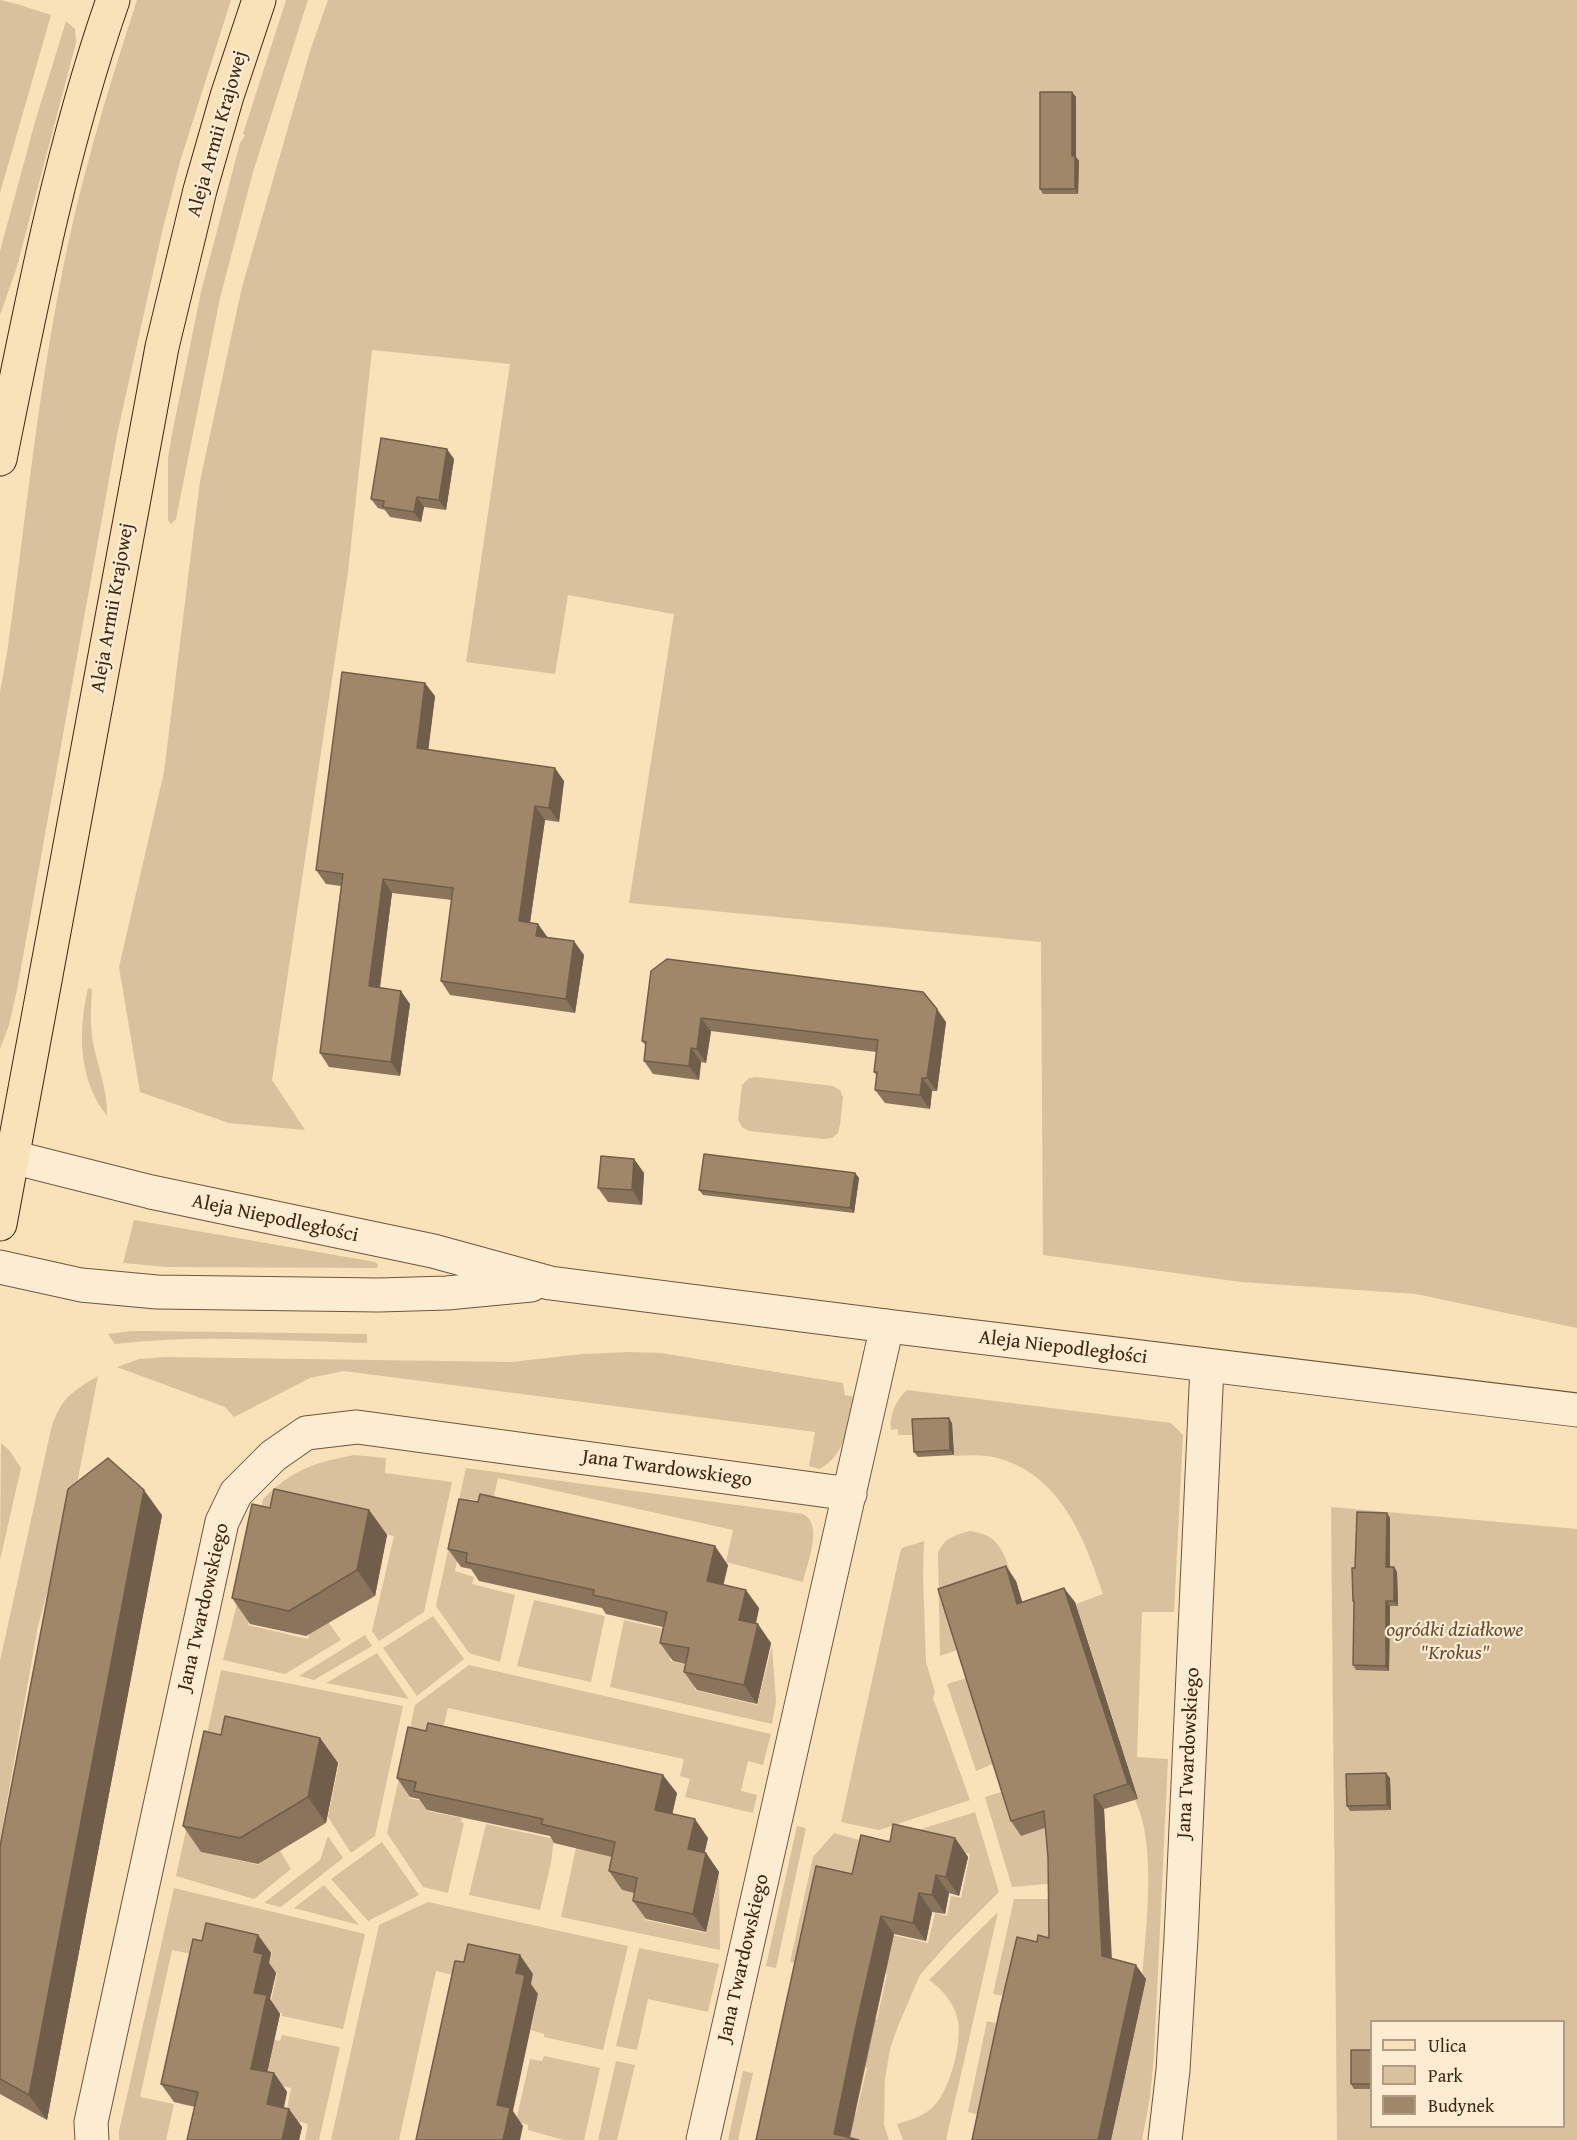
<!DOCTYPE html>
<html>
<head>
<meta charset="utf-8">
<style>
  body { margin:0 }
  #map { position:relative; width:1577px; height:2140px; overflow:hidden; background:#f9e1b9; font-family:"Gentium Book Plus",serif }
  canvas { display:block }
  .legend { position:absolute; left:1370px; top:2020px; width:195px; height:108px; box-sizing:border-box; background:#fbecd2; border:2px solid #b09c86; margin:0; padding:8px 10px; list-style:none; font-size:18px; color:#402515 }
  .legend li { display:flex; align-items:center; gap:12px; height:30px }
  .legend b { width:30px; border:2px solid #b09c86 }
</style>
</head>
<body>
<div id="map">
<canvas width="1577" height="2140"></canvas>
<ul class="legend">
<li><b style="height:8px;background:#f9e1b9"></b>Ulica</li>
<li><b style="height:16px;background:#dac19d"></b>Park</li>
<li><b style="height:16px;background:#a0876a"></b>Budynek</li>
</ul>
</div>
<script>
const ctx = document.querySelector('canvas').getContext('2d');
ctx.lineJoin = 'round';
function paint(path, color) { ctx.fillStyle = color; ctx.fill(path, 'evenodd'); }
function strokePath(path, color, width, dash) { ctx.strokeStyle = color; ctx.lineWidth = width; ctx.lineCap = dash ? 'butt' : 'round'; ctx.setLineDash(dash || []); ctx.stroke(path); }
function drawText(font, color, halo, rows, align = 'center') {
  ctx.font = font + ' "Gentium Book Plus",serif'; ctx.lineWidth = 4.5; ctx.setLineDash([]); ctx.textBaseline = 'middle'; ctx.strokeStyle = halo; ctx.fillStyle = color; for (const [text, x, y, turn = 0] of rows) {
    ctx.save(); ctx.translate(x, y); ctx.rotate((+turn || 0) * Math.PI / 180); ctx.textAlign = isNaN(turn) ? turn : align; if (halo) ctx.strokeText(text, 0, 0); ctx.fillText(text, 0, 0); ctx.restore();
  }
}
paint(new Path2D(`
  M0,0l17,4 34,11 -51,178z
  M137,0h94l-51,162 -17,66 -46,207 -100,555 -8,35 -9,24v-357l7,-39c17,-121 29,-244 52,-364 18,-98 47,-194 78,-289z
  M286,0h22l-55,172 -33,126 -44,221 -5,5 -3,-4v-62l4,-24 29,-142 39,-149 5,-8 -2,-1z
  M328,0h1249v1328l-161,-34 -175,-12 -198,-27 -2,-313 -412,-39 45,-289 -106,-19 -13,79 -89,-12 44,-298 -138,-14 -24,222 -76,508 33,50 -76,-7 -89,-31 -21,-125 45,-195 36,-291 42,-194 69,-239z
  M66,21l9,8 1,14 -60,227 -16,45v-64l35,-129z
  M88,988l4,1c-1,16 -2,32 0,48 4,26 16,52 15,79 -29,-37 -29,-84 -19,-128z
  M756,1077l77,9 7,4 3,7 -3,28 -2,8 -6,5 -8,1 -75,-8 -7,-4 -4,-7 4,-35 7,-7z
  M134,1220l241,42 3,2 -1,4 -211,-1 -43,-4z
  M131,1331h18l218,3v9c-83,-2 -169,-9 -252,1l-7,-10z
  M629,1352l32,1 182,30 2,12 9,2c-6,28 -7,56 -34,72l-11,-3 6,-34 -471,-61 -34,7 -76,39 -9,-10 -108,-40 22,-8 26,-2 346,5 72,-8z
  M98,1376l-23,118 -37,132 -38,215v-180l51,-232c10,-31 20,-37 47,-53z
  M907,1390l264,33 12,12 -9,177h-32l-5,145 31,2 -14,297 -4,41 -8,43h-31l35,-161 -4,-1c4,-49 15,-134 -7,-178l3,-2 -62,-194 27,-10c-18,-55 -42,-117 -102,-135 -15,-5 -32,-4 -47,-3l-2,-33 -36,12h-18v-6l-7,1c-2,-15 5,-30 16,-40z
  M1,1443l8,7 12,18 -21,92z
  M354,1455l32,3 -1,15 67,9 -28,130 -45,29 -7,-10 22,-95 -103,-23 -22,15 -21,97 60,14 8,-34 25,35 -56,34 -62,-14 40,-161c31,-30 50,-36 91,-44z
  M466,1468l337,46c21,11 4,49 0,68l-77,-20 7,-32 -235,-52 -6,26 -22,-5 -15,72 19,6 -2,7 43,11 -15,67 -31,-9 -33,-47z
  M1331,1507l246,22v611h-240zM1372,2022h192v104h-192z
  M970,1531c31,4 34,23 43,48l-53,70 -20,7 -2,-103c6,-15 17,-18 32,-22z
  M924,1541l-1,34 3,87 9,30 -2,6 37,102 -91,30 -38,-8 59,-269 2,-5z
  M534,1600l71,16 -14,66 -74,-16z
  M433,1616l31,43 -47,37 -34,-48z
  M624,1620l52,12 -6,29 29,7 -4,22 62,15 15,-59 4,56 -4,22 -162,-37z
  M365,1635l7,11 -58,34 -15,-4z
  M377,1653l32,46 -83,-16z
  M469,1665l302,69 -8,31 -15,-4 -7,30 16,4 -4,18 -68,-16 5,-18 -10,-3 4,-17 -236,-51 -10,41 -18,-3 -11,52 19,4 -1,9 35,7 -1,4 3,1 -16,70 -25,-6 -36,-54 28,-128z
  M221,1670l182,36 -28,130 -24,17 -23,-36 11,-54 -96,-21 -22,15 -20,95 58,13 8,-36 24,40 -37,30 -78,-23z
  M970,1677l25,86 -19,8 -29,-87z
  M1007,1790l14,46 24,-8 13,55 -46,4 -27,-90z
  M975,1812l24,80 -50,50 -29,33 -22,51 -8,23 -5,30 -1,46 5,15h-43l7,-27 3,1 11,-46 -4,-2 10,-46 4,-1 10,-45 -5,-1 10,-38 36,8 7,-30 12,3 4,-20 10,2 9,-44 -64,-15 -5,19 -23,-15z
  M486,1824l68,15 -3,24 -11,47 -71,-15z
  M797,1826l9,2 -30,140 -10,-2z
  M834,1833l25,7 -6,31 13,3 -60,91 -16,-3 23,-105z
  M328,1836l15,22 -62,49 -17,-4 56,-43z
  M382,1842l37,53 -51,26 -37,-42z
  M577,1843l52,11 -8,36 29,7 -5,23 61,13 13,-58 1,75 -159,-33z
  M324,1885l35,40 -65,-17z
  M174,1888l191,46 -22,95 -61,-13v-3l-13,-2 8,-38 -10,-3 5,-17 -53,-12 -4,18 -43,-9 -32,147 34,7 -8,36h-47v-9z
  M1014,1899h43l1,44 -44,55 -21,-4z
  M428,1902l200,44 -25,104 -59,-13v-3l-13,-4 7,-36 -9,-2 4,-18 -56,6 -41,-9 -37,169h-68l48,-215z
  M998,1912l-52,228h-43l-6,-16c14,-4 27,-8 37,-18 16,-17 28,-62 24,-85 -3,-16 -15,-32 -29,-41z
  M639,1948l80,16 -11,48 -60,-13 -11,51 -21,-4z
  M987,2021l22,5 -21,91 -20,-5z
  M282,2035l58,12 -21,93h-14l3,-16 -23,-6 6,-30 -35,-8 10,-42 14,3z
  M544,2056l56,12 -16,72h-20l-36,-10v-5l-12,-4 14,-62 12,2z
  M616,2061l19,4 -18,75h-19z
  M743,2071l10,2 -15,67h-10z`), '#dac19d');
const minor = new Path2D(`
  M92,2140l-1,-18 131,-600 14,-29 37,-37 33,-23 51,-6 493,67
  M703,2140l184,-814
  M1165,2140l8,-70 8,-132 26,-572`);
const tertiary = new Path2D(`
  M0,1154l151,38 282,59 117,32 337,43 690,84
  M0,1267l81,18 76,7 222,3 68,-2 84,-8`);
const primary = new Path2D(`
  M0,459c31,-154 61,-310 113,-459
  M0,1224l162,-877 38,-157 27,-94 32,-96`);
strokePath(minor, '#6e543e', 35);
strokePath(tertiary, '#6e543e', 35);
strokePath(primary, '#402515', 35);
strokePath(minor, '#fbecd2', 33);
strokePath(tertiary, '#fbecd2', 33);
strokePath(primary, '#f9e1b9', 33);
paint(new Path2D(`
  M1072,92l4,5v60l3,4 -1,33h-35l-3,-5z
  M454,459l-8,51 -22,-3 -3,15 -31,-5 -5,-7 -7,-2 -7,-9z
  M435,696l-7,53 136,32 -5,41 -14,-2 -15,103 8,1 9,13 37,18 -9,58 -125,-18 -9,-14 11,-81 -60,-7 -12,95 30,16 -10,72 -71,-9 -9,-14 21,-167 -15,-2 -10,-14z
  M651,971l295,51 -9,69h-5l-2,18 -45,-6 -10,-13 2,-14 -3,-4 2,-20 -165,-21 -5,32 -5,-1 -2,18 -46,-6 -9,-13 2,-15 -4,-5z
  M634,1159l10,14 -2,32 -34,-3 -10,-14z
  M855,1173l4,5 -5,35 -151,-18 -4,-5z
  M952,1423l2,32 -36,2 -4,-5z
  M270,1508l99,2 18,25 -12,61 -69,40 -56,-12 -18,-26z
  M162,1515l-115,605 -47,-26v-248z
  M1390,1518v49h4l3,5 1,34h-8l-1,65 -33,-1 -3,-5 1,-61 -1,-3 2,-33z
  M448,1549l280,16 -5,20 36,23 -3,16 15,19 -14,61 -60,-14 -13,-18 1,-8 -12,-3 -13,-18 3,-16 -57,-13 -4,-6 -123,-27 -8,-12 -10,-2z
  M1016,1581l6,21h53l63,197 -34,10 8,150 34,20 -35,161h-139l65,-198 12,-4 -1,-81 -3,-29 -24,8 -10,-15z
  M221,1735l99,3 18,25 -12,60 -68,41 -57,-12 -18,-26z
  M397,1778l280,15 -5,21 36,24 -4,15h2l13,19 -13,60 -60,-13 -13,-18 1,-8 -12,-3 -13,-19 3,-14 -58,-14 -4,-7 -123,-26 -8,-11 -9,-2z
  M1390,1778l1,32 -41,1 -3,-5z
  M955,1838l13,19 -9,39 -10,-3 -4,21 -13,-2 -6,29 -32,-7 -44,204 -94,2 96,-266 38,-32z
  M258,1935l13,18 -2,10 7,10 -6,26 10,15 -13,58 7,1 13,19 -3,16 5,1 13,18 -3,13h-112l8,-33 -21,-5 -13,-18 41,-143z
  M1371,2050v39h-17l-3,-5z`), '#8a745b');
paint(new Path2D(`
  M1072,92l4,5v60l3,4 -1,33 -3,-5 -3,-33z
  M447,449l7,10 -8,51 -7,-10z
  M417,497l7,10 -3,15 -7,-10z
  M425,683l10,13 -8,65 -10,-13z
  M555,768l9,13 -5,41 -10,-14z
  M535,806l10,14 -17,115 -9,-14z
  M383,879l9,14 -14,107 -9,-14z
  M538,924l10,14 -12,-2z
  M574,941l10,14 -9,58 -9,-14z
  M401,991l9,13 -10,72 -9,-14z
  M937,1009l9,13 -9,69 -10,-13z
  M701,1018l10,13 -5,32 -9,-14z
  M691,1048l10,14 -2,18 -10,-14z
  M922,1078l10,13 -2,18 -10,-14z
  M634,1159l10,14 -2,32 -10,-15z
  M855,1173l4,5 -5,35 -4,-5z
  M949,1418l3,5 2,32 -4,-5z
  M144,1490l18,25 -115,605 -18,-25z
  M369,1510l18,25 -12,61 -18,-26z
  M1387,1513l3,5v54l-4,-5z
  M715,1546l13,19 -8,35 -13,-19z
  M1006,1566l10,15 11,37 -10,-14z
  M1394,1567l3,5 1,34 -4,-5z
  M1064,1588l11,14 63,197 -10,-15z
  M746,1590l13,18 -7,31 -13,-19z
  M1386,1601l4,5 -1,65 -3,-5z
  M758,1624l13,19 -14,61 -13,-19z
  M320,1738l18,25 -12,60 -18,-26z
  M1386,1773l4,5 1,32 -4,-5z
  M663,1775l14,18 -8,36 -14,-19z
  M1094,1795l10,14 8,162 -10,-15z
  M695,1819l13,19 -7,30 -13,-19z
  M955,1838l13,19 -9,39 -13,-19z
  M706,1853l13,19 -13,60 -13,-18z
  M936,1875l13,18 -4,21 -13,-19z
  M919,1893l13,19 -6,29 -13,-18z
  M881,1916l13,18 -25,111 -20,95 -15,-6 22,-108z
  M258,1935l13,18 -2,10 7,10 -6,26 10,15 -16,73 -13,-18 3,-76v-41z
  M520,1955l13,19 -2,10 7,10 -25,117 10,15 -3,14h-17l-6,-35 19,-132z
  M1136,1965l10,14 -35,161h-13z
  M274,2073l13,19 -7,30 -13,-18z
  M289,2109l13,18 -3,13h-17z`), '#705e4a');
const building = new Path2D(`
  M1040,92h32v64h3v33h-35z
  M381,438l66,11 -8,51 -22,-3 -3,15 -31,-5 1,-6 -13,-2z
  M342,672l83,11 -8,65 138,20 -6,40 -14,-2 -16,115 19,3 -2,12 38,5 -8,58 -125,-18 12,-93 -70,-9 -14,107 32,5 -10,71 -71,-9 23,-179 -27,-4z
  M667,959l256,33 14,17 -10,69h-5l-2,17 -45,-5 2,-18h-3l4,-32 -177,-22 -4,31 -6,-1 -2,18 -45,-5 2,-19 -4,-1 9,-70z
  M704,1154l151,19 -5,35 -151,-18z
  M601,1156l33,3 -2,31 -34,-2z
  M949,1418l1,32 -36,2 -2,-33z
  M108,1458l36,32 -115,605 -29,-16v-233l68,-357z
  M274,1489l95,21 -12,60 -68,41 -57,-13 20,-94 18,4z
  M480,1494l235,52 -8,35 39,9 -7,30 19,4 -14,61 -60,-13 5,-24 -29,-5 7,-31 -74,-17 1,-5 -128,-28 1,-9 -19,-4 11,-50 19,3z
  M1357,1512l30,1 -1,54h8v34h-8v65l-33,-1 1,-64h-1l-1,-33h3z
  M1006,1566l11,38 47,-16 64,196 -34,11 8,161 34,9 -38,175h-126l28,-131 17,-72 20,5 1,-7 11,3 -1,-81 -4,-46 -33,10 -73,-232z
  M225,1716l95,22 -12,59 -68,41 -57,-12 21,-95 17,4z
  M428,1723l235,52 -8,35 40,9 -7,30 18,4 -13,61 -60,-13 4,-23 -28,-7 6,-29 -74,-18 2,-5 -129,-28 2,-9 -19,-4 11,-51 18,4z
  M1386,1773l1,32 -40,1 -1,-32z
  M893,1824l62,14 -9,39 -10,-2 -4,20 -13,-2 -6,30 -32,-7 -25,110 -22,108 25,6h-103l60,-274 36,8 9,-39 29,7z
  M206,1923l52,12 -4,17 9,2 -9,39 13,2 -16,74 23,4 -7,31 22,5 -7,31h-95l11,-48 -37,-8 32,-145 9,2z
  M468,1944l52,11 -4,18 9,2 -28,130 13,3 -7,32h-87l39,-179 9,1z
  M1351,2050h20v34h-20z`);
paint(building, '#a0876a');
strokePath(building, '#705e4a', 1.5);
drawText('20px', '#402515', '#fbecd2', [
  ["Aleja Armii Krajowej",218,134,-74],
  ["Aleja Armii Krajowej",113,608,-80],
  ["Aleja Niepodległości",275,1219,12],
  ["Aleja Niepodległości",1063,1348,7],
  ["Jana Twardowskiego",667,1469,8],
  ["Jana Twardowskiego",204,1607,-77],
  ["Jana Twardowskiego",1189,1753,-87],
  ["Jana Twardowskiego",744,1958,-77]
]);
drawText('italic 20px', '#664c37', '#fbecd2', [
  ["ogródki działkowe",1455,1631],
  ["\"Krokus\"",1455,1654]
]);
</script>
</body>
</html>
